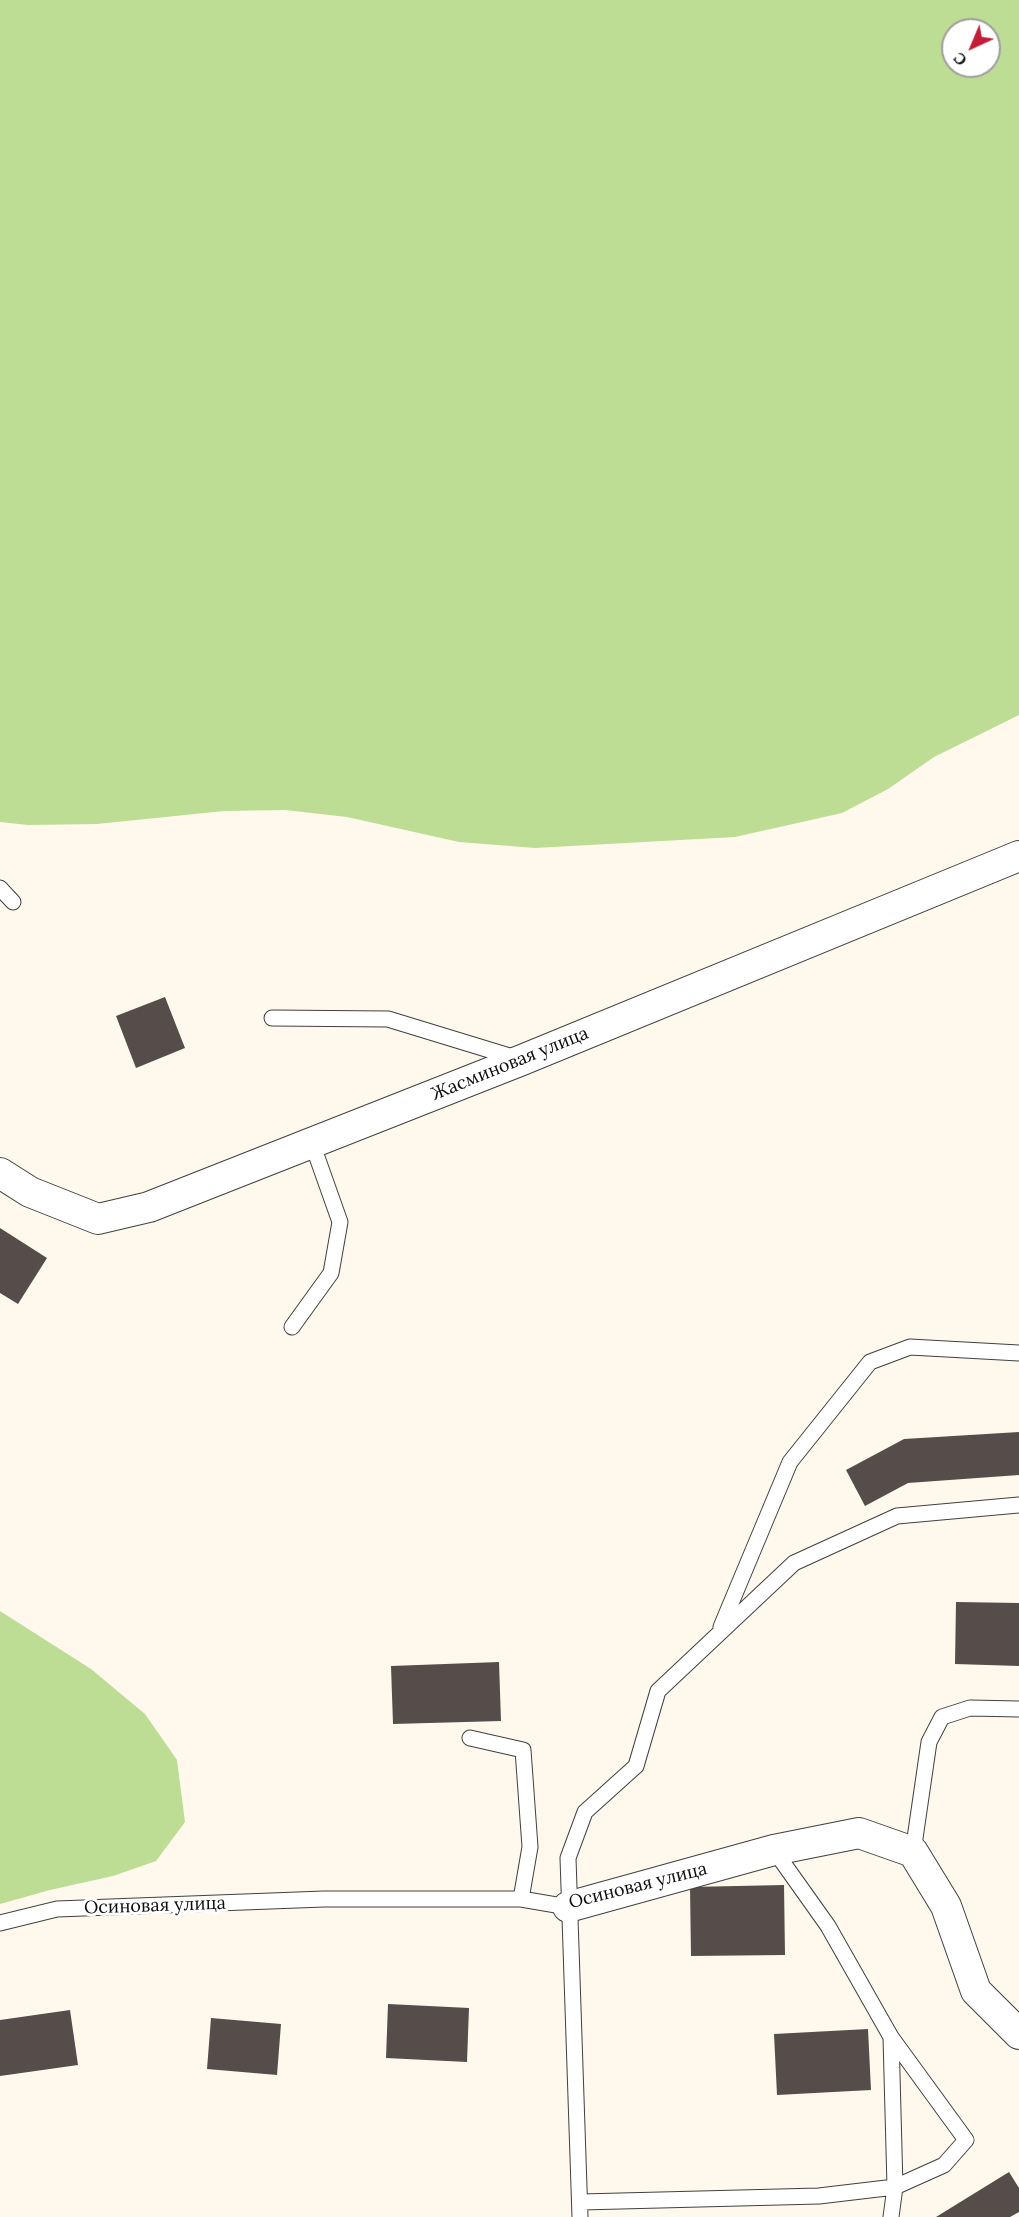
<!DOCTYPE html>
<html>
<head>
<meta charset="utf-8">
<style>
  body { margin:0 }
  #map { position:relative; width:1019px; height:2217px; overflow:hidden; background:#fff9ed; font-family:Lora,serif }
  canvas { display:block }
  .north { position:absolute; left:941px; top:18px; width:60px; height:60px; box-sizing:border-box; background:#fff; border:2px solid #9e9e9e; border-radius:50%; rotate:224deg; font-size:16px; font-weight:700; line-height:24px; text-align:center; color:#0d0d0d }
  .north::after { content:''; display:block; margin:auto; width:21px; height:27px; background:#c41d37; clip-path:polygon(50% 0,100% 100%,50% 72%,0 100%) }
</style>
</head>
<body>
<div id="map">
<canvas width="1019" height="2217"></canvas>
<div class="north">С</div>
</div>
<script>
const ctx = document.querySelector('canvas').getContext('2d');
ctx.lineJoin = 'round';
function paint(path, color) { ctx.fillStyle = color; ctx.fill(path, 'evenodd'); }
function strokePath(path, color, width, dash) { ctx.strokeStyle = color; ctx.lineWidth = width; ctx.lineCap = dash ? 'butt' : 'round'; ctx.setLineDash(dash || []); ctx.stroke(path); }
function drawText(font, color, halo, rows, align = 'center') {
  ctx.font = font + ' Lora,serif'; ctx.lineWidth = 6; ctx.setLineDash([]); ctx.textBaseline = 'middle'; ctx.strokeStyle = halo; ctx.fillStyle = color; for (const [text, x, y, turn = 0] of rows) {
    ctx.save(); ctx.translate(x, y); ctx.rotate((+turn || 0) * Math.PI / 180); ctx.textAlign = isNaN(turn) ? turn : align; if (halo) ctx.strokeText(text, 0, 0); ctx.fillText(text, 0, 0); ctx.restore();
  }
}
paint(new Path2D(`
  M0,0h1019v715l-85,42 -46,32 -46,24 -107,24 -200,11 -76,-6 -112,-25 -62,-7 -61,1 -127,13 -69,1 -28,-3zM953,30h36v36h-36z
  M0,1611l91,58 54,45 32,46 8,62 -29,39 -43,15 -63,14 -50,14z`), '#bcdd93');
paint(new Path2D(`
  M165,997l20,51 -49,20 -20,-52z
  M0,1228l47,30 -29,46 -18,-11z
  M1019,1432v43l-111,8 -43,23 -19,-36 58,-31z
  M956,1602l63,1v63l-64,-2z
  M499,1662l2,59 -108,3 -2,-58z
  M784,1885l1,70 -94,1 -1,-69z
  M388,2004l81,4 -2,54 -81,-4z
  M70,2010l8,55 -78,11v-56z
  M211,2018l70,6 -4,51 -70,-6z
  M868,2029l3,61 -94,5 -3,-61z
  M1009,2172l10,16v24l-9,5h-74z`), '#564c49');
const service = new Path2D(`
  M0,888l13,14
  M272,1018l116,1 131,40
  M292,1327l39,-54 9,-51 -28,-79
  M721,1627l69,-165 80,-100 40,-15 109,6
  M470,1738l53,12 7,97 -9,52
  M913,1852l16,-110 13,-25 28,-9 49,1
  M0,1923l57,-14 267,-10h197l47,8
  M891,2037l4,150 -4,30
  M581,2202l238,-6 76,-9 49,-22 22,-25 -75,-103 -63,-111 -54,-76
  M580,2217l-12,-359 17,-46 51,-46 22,-75 136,-128 103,-47 122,-11`);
const minor = new Path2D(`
  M0,1173l30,19 68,27 51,-12 373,-147 497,-204
  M568,1907l206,-57 85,-17 54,19 33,54 30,85 43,43`);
strokePath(service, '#404040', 17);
strokePath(minor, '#404040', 32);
strokePath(service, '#fff', 15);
strokePath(minor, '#fff', 30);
drawText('18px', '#0d0d0d', '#fff', [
  ["Жасминовая улица",510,1064,-22],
  ["Осиновая улица",638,1886,-14],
  ["Осиновая улица",155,1906,-2]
]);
</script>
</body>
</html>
